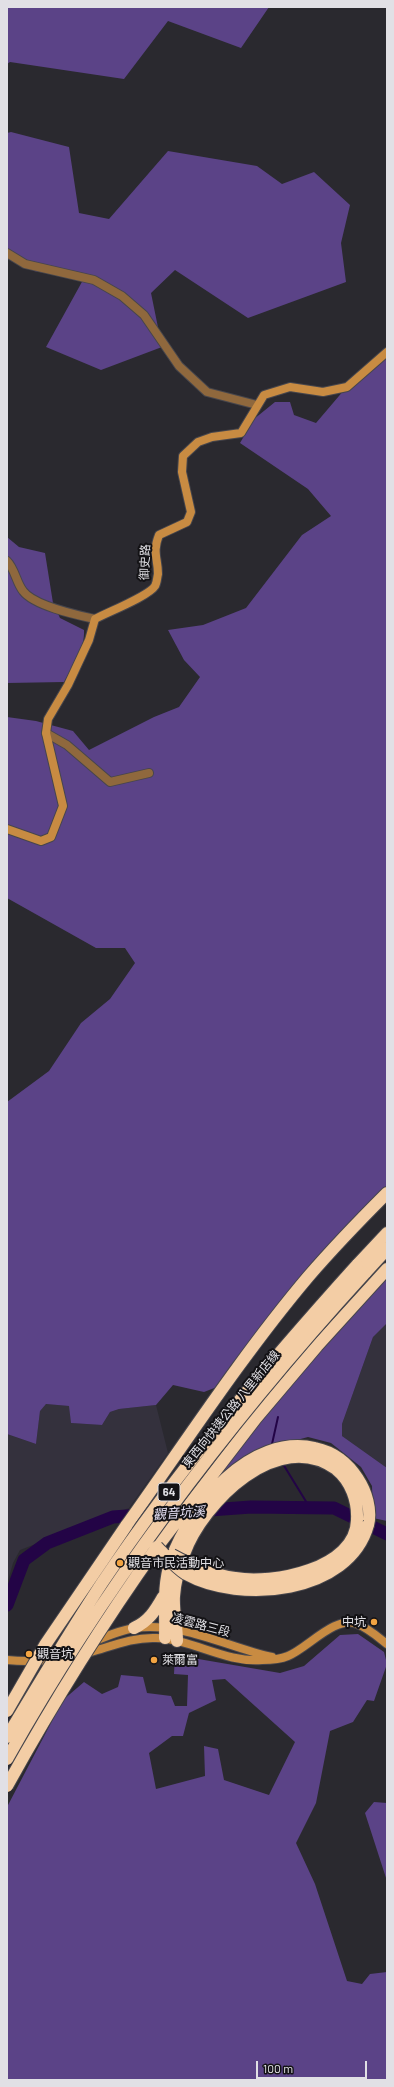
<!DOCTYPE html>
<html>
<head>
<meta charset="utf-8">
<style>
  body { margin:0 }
  #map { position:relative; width:394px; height:2087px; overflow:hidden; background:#2a292f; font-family:Barlow,sans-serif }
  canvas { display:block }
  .frame { position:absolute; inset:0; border:8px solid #e1e0e5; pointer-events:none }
  .scale { position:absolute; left:256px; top:2061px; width:111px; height:18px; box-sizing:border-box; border:2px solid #e1e0e5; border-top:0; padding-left:5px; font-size:12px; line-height:14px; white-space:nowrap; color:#e1e0e5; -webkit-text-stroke:3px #131215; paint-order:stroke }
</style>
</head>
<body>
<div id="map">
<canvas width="394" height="2087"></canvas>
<div class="frame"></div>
<div class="scale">100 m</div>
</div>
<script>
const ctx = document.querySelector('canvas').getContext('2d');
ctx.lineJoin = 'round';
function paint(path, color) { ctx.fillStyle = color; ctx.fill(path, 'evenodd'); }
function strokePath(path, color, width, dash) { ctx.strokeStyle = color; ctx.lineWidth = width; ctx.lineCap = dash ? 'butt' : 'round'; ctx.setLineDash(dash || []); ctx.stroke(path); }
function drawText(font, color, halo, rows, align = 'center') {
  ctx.font = font + ' Barlow,"Noto Sans TC",sans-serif'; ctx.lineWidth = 4; ctx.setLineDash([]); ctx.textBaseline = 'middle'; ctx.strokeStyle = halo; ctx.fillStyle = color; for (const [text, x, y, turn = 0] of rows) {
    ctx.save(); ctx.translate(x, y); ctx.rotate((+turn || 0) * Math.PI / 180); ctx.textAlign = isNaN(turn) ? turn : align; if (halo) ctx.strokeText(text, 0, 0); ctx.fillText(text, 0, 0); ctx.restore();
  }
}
paint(new Path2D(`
  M385,1323h2v145l-45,-32v-12l31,-87z
  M46,1404l24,2 1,17 31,2 8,-13 9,-3 37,-4 12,48 -39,55 -109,42 -7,13 -6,21v-150l29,10 4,-34z`), '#34313d');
paint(new Path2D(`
  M7,7h262l-28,41 -73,-27 -44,58 -114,-17 -3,2z
  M11,132l58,15 10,66 30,6 59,-68 89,15 25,18 32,-12 36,33 -9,38 5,39 -98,36 -73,-48 -24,23 11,54 -61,23 -55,-23 37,-67 -49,-9 -27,-16v-122z
  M387,352v841l-165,192 -18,7 -31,-7 -17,20 -37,4 -9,3 -8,13 -31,-2 -2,-17 -23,-2 -6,7 -4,33 -29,-10v-332l42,-31 32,-48 29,-24 25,-36 -10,-15h-29l-89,-50v-181l29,4 37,10 16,19 65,-33 25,-10 21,-30 -16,-17 -16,-30 35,-5 43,-17 56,-73 29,-19 -23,-27 -68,-46 14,-24 21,-17h15l4,13 22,8 34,-40z
  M7,537l12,10 26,6 8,50 7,15 24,12c1,19 -11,36 -20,52l-57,1z
  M387,1274v49l-14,14 -31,87v12l45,32v53l-14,-3 -1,-32 -11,-19 -30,-24 -23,-6 -41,11 -47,26 -5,-4z
  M358,1634l26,18 3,12 -13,37 -7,-1 -14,22 -23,9 -14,72 -20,40 19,41 32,97 15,3 8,-10 17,-2v108h-380v-273l56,-107 21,-18 18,12 16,-7 3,-12 22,2 4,16 24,3 4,10h12l1,-31 -14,-1 1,-19 105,18 24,-7 36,-31zM225,1679l70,63 -26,53 -45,-15 -6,-31 -14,-3 1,30 -49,13 -7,-36 23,-17h11l6,-23 27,-13 -4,-20z
  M374,1802l13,1v78l-22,-68z`), '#5b4387');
strokePath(new Path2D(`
  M273,1446l-1,-2 6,-27
  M283,1464l27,44`), '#230446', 2);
strokePath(new Path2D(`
  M7,1605l17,-45 23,-17 66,-26 138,-10 83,1 53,26`), '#230446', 13);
const street = new Path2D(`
  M7,253l18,11 69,16 28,16 22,19 35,51 28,26 50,13
  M7,561c8,8 9,21 16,30 11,15 54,24 72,28
  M46,733l21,12 43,37 39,-9`);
const secondary = new Path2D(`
  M7,829l34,12 10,-4 12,-31 -17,-73 2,-14 20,-34 21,-45 6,-21c13,-7 54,-23 60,-33 2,-3 2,-8 3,-12 0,-16 -6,-21 1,-39l28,-13 4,-10 -9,-40 1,-16 15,-14 14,-5 29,-4 23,-38 26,-8 33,5 24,-5 40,-35
  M72,1651c20,-8 42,-20 63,-23 48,-6 92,19 137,29
  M7,1660c27,3 58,-1 84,-8 21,-6 42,-15 65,-14 36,1 69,25 106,22 8,0 19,-1 26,-4 20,-8 47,-41 69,-32 11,4 21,13 30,20`);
const highway = new Path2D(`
  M387,1193c-27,27 -54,55 -79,84 -65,77 -123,166 -182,249l31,21 99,-129 61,-72 70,-77
  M357,1265l30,-32
  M365,1273l22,-24
  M134,1628c15,-7 21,-17 29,-31
  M165,1638c1,-27 -3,-50 6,-78 19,-54 80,-127 144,-112 19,4 33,15 43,31 8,12 14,31 10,46
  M177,1641c0,-15 -4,-30 -3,-45 1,-14 5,-29 10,-42 19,-52 94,-127 152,-85 15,12 22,32 21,51`);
strokePath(street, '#47464c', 10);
strokePath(secondary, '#47464c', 10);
strokePath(highway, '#47464c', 14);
strokePath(street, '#8f683d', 8);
strokePath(secondary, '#c88b42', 8);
strokePath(highway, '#f3cda5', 12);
const highwayBridge = new Path2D(`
  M157,1547c9,9 19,21 29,27 54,30 163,20 182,-49
  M172,1555c20,11 41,20 63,23 37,7 121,-9 122,-58
  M7,1711l38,-66 81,-119
  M7,1737c31,-52 62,-104 95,-154 76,-113 164,-217 255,-318
  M7,1759c99,-176 222,-337 358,-486
  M7,1786c46,-83 95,-162 150,-239`);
strokePath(highwayBridge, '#47464c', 14, []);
strokePath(highwayBridge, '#f3cda5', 12);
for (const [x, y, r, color] of [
  [120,1563,4,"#f3a442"],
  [374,1622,4,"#f3a442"],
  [29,1654,4,"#f3a442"],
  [154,1660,4,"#f3a442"]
]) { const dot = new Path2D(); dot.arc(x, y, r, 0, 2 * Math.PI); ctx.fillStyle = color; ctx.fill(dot); strokePath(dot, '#131215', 1.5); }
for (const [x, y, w] of [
  [169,1492,22]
]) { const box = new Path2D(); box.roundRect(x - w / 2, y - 9, w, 18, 3); ctx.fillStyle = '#131215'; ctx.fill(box); strokePath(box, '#e1e0e5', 1); }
drawText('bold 11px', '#e1e0e5', null, [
  ["64",169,1492]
]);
drawText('12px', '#e1e0e5', '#131215', [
  ["御史路",145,562,-88],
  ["東西向快速公路 八里新店線",231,1409,-51],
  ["凌雲路三段",201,1625,15]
]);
drawText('12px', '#e1e0e5', '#131215', [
  ["觀音市民活動中心",128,1563],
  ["中坑",366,1622,"right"],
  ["觀音坑",37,1654],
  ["萊爾富",162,1660]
], 'left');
drawText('italic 13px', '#e5e0f4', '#131215', [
  ["觀音坑溪",179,1513,-4]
]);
</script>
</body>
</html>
